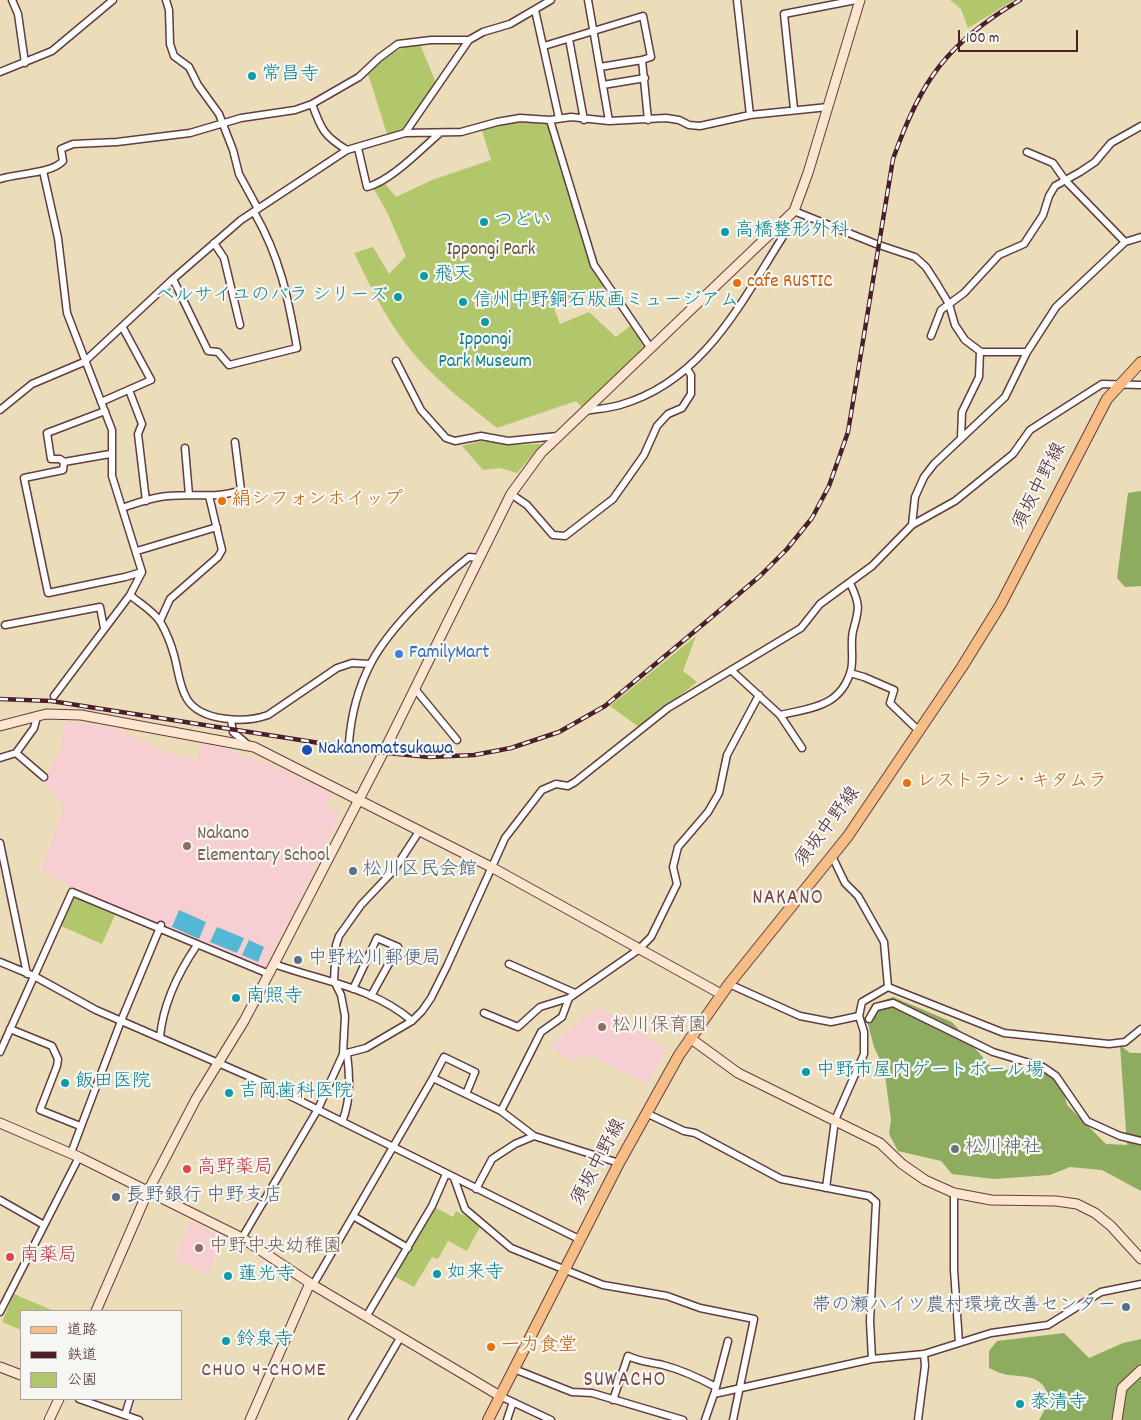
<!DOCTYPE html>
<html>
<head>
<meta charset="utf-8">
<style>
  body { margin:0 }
  #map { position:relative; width:1141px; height:1420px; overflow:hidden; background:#ebddb9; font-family:Dekko,"Klee One",sans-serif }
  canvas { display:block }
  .legend { position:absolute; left:20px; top:1310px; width:162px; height:90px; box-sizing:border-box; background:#f6f6f2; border:1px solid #b1a0a2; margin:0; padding:6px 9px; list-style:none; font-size:15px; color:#4a1f2b }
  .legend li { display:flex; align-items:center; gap:10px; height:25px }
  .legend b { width:25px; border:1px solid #b1a0a2 }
  .scale { position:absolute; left:958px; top:30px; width:120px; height:22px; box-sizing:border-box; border:2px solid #4a1f2b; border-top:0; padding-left:6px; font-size:15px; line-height:18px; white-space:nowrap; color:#4a1f2b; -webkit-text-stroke:4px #f6f6f2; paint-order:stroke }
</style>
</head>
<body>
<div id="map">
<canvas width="1141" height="1420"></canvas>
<ul class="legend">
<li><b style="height:6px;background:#f6be86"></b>道路</li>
<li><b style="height:6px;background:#4a1f2b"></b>鉄道</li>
<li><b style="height:14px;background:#b2c76b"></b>公園</li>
</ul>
<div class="scale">100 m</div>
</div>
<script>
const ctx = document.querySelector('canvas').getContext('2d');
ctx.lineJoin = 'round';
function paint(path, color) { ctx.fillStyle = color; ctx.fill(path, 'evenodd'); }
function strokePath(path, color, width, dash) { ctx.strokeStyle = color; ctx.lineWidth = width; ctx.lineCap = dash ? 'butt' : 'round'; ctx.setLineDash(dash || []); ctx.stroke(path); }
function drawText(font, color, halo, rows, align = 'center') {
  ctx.font = font + ' Dekko,"Klee One",sans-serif'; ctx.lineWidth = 4.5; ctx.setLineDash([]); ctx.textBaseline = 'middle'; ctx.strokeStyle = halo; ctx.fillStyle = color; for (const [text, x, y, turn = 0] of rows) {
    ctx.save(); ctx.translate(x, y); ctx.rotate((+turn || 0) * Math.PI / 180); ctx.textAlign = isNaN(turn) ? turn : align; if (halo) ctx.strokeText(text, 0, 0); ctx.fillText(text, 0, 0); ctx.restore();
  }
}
paint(new Path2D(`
  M64,721l50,7 56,25 27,8 6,-19 70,23 60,29 -6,12 12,6 -2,9 -44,92 -30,56 -189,-80 -33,-18 23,-65 -20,-23 18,-38z
  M598,1007l69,42 -20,35 -59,-30 -7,4 -11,3 -20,-15z
  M190,1222l34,15 -16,37 -34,-15z`), '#f7cfd2');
paint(new Path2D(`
  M950,0h64l-46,28 -7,-19z
  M420,44l16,39 -35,50 -13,4 -20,-63c18,-16 28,-27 52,-30z
  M550,120l39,132 19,33 -54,23 6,16 29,-12 27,25 18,-14 16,24 -64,64 -10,-10 -79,27c-26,-21 -53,-41 -75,-65 -30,-32 -49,-71 -68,-110l19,-6 16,27 17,-18 -20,-46 -14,-24 10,-6 14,17 36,-17 59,-20 -10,-33 16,-5z
  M481,441l28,4 33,-1 -25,29 -17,-5 -17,2 -21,-24z
  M696,636l-13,35 14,11 -57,46 -30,-22z
  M74,897l41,18 -13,29 -41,-18z
  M432,1206l21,11 3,-6 25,14 -14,26 -19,-10 -10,18 -6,-2 -18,30 -22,-12z
  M14,1294l40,17h-33v19l-19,-8z`), '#b2c76b');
paint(new Path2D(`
  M1141,491v95l-16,1 -8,-9 11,-85z
  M893,997l59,25 41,47 49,3 19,9 6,24 39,39 21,1 -7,-100 10,8h11v138l-39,-21 -32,-3 -20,8 -56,4 -42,-5 -11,-13 -43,-10 -9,-17 2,-14 -7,-52 -10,-21 -8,-30 6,-13z
  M1064,1333l25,25 34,-15 18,-4v81h-102l5,-9 4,-16c-6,-20 -23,-18 -40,-20 -6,-1 -13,-4 -19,-7v-17l8,-10z`), '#8dac5f');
paint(new Path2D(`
  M179,910l27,12 -7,17 -27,-12z
  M217,927l27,11 -7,15 -27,-11z
  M249,940l15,7 -6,15 -16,-7z`), '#54b7d3');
const street = new Path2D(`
  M12,0l6,14 7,49
  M166,0l3,10 1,34 4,12 15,11 9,18 21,29 14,36 6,24 19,35
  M588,0l21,121
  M737,0l13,115
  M535,10l24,108
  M569,39l15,81
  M544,46l99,-30 8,41 -9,3 6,60
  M600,67l42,-7
  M0,72l52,-21 61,-51
  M603,85l42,-7
  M312,104c9,25 12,32 35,46
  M794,109l-10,-95 72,-14
  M550,120l44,145 56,82
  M405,133l64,-93
  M358,148l9,39c24,-6 53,-37 73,-54
  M1027,152l26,11 12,17 60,62
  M43,171l15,67 9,75 45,117v46l30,96 -12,23 -76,101
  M0,179c18,-6 51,-5 63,-18l-2,-12 12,-5 44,-2 73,-9 51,-15 54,-8 17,-6 47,-27 20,-19 19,-14 33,-4h38l14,-8 27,-8 41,-24
  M794,211l82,33 39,13 11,10 11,17 12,20 6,21 10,15 16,12h46
  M214,243l10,15 16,67
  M173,279l35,72 10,1 11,13 68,-17c-9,-51 -17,-91 -43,-136
  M931,336l10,-26 23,-17 35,-38 25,-11 19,-29 6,-19 6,-10 25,-14 15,-10 16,-19 30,-17
  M396,361l25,49 25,28 9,3 26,-5 27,5 50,-5
  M129,390l13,34 -4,10 8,67
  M101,402l50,-22 -28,-52
  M0,410l32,-26 52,-22 89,-83 68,-59 106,-70 58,-17 56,-1 36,-10 23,-4 30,2 21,-3 38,4 57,-3 13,2 10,5 11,1 50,-11 78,-8
  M586,411c11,-2 23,-3 34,-6 84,-24 121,-103 164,-170l-6,-8
  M961,438l1,-26 17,-35 1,-26
  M185,448l4,47
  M110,454l-46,8 -1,8 -39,8 24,115 77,-16 17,-5
  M64,462l-4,-3h-9l-4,-26 58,-22
  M511,494l16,11 26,30 12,1 48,-37 31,-44 13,-29 11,-12 14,-6 9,-14v-19l-4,-6
  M122,508c12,-4 25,-9 38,-11 27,-5 55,3 81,-7l-6,-48
  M912,525l3,-28 9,-20 10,-13 71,-67 22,-45 29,-45 69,-65 16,-5
  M137,551l80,-24
  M130,595c9,8 25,17 31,28 5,9 10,21 13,32 4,14 5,31 13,44 14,23 59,24 81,16l69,-47 15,-5 18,1
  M160,621l10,-22 48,-42 4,-7 -13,-54
  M5,625l95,-18 4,21
  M731,670l49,45 22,33
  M850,673l14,4 30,13 -4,13 29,28
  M415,689l42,51
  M780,715c31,-7 61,-8 71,-45 3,-12 -1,-26 2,-39 6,-22 8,-25 -3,-48
  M37,717l-3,11 -18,25 28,24
  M231,720l2,12 15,13
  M349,743c2,-28 9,-55 22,-80 19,-36 66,-81 98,-106l11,1
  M0,758l16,-5
  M0,843l27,131
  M0,962l34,14 62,34 166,72 317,157
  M274,964c47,17 99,23 138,57
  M509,964l66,29
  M729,984l71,32 31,6 28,-6
  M888,987l116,46 105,11 16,-2 16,-13
  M353,989l24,-51 21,9 -27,49
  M484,1013l34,14 22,-20 29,-9 69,-48 13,-13 26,-53 -4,-17 5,-20 30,-35 11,-19 8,-38 32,-60
  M869,1019l7,-12 17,-4 100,49 50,15 13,9 31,45 33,15 21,5
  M10,1029l42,17 6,13 -1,7 -17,44 40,16
  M160,1037c3,-33 18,-64 37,-92
  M0,1052l72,-160 197,82
  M343,1054l2,-38 -4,-21 -7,-14 2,-36 3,-9 22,-31 33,-35 26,-40
  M433,1078l11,-21 31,15 -9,22
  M501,1111l40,-79 21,-15 7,-19
  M646,1113l38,18 11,2 86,46 88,17 7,6 -6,119 2,38
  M342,1122c9,-21 8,-46 5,-68
  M71,1153l50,-132 40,-96
  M454,1178l11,31 46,39 92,37 64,11 33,12 54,11 -21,101
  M826,1188l9,-68 29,-66v-22l-5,-16 3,-14 26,-15 -4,-45 -26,-46 -13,-13 -13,-27
  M476,1189l16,-30 23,-15 19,-8 85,27
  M954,1193v77l5,73
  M0,1200l44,25
  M353,1216l55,32
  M242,1238l76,-129 25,-55 23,-6 46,-27 10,-10 9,-13 16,-32 58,-128 37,-48 14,-6 12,2 7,-4 93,-74 133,-80 19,-24 52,-38 40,-41 43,-24 58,-47 17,-24 72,-46 39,1
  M313,1285l120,-207 68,33 33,25
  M0,1312l79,-155
  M366,1317l66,-111 14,-32
  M514,1369l58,23 20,1 91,27
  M715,1391l13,-50
  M500,1396l51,24
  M79,1399l60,21
  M613,1400l15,-44c12,6 23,6 35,9 19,5 36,13 53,22
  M125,1415l5,-16
  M352,1420l48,-82
  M507,1420l6,-18
  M705,1420l9,-26 158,-35 52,-5 67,-21 57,-8 53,-33 40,-8
  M918,1420l7,-54 -1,-12`);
const secondary = new Path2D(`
  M0,726l46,-12 35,1 173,32 239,121 228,126
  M690,1038l48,35 142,70 22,21 23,16 29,13 37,7 65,1 21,3 18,9 16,13 30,33
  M0,1123l79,34 163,81 71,47 187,111
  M96,1311l52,-120 48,-92 48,-78 30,-57 109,-211 128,-259 30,-41 253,-242 14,-38 52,-173
  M0,1367l21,8
  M49,1420l10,-21
  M250,1420l60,-137
  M1117,1420l5,-32 19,-18`);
const primary = new Path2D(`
  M488,1420l131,-257 60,-108 50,-71 119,-148 114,-169 39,-63 106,-205 34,-37`);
strokePath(street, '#623c40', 9);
strokePath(secondary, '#623c40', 11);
strokePath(primary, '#623c40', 12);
strokePath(street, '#fff', 6);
strokePath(secondary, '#fbe5cf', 9);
strokePath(primary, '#f6be86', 10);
const rail = new Path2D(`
  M0,699l51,2 326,51 52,5 45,-2 37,-7 48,-16 46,-26 108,-90 47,-40 27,-27 25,-31 17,-32 19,-54 45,-273c28,-79 54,-116 127,-159`);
strokePath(rail, '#4a1f2b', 4.5);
strokePath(rail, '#f6f6f2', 2.5, [8]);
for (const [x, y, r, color] of [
  [252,76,5,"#0f9aa8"],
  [484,222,5,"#0f9aa8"],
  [725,232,5,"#0f9aa8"],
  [424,276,5,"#0f9aa8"],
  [737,283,5,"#e8710a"],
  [398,297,5,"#0f9aa8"],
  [463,302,5,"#0f9aa8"],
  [485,322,5,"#0f9aa8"],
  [222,501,5,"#e8710a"],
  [399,654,5,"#3f7fe0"],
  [307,750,6,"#1a4fb4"],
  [907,783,5,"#e8710a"],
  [187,846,5,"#8d6e63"],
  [353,871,5,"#5c6f8a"],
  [298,960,5,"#5c6f8a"],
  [236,998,5,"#0f9aa8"],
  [602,1027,5,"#8d6e63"],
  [806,1072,5,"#0f9aa8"],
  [65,1083,5,"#0f9aa8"],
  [229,1093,5,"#0f9aa8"],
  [955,1149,5,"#6b7280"],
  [187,1169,5,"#e0444e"],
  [116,1197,5,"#5c6f8a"],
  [199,1248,5,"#8d6e63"],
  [10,1257,5,"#e0444e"],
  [437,1274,5,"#0f9aa8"],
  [228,1276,5,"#0f9aa8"],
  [1126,1307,5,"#5c6f8a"],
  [226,1341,5,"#0f9aa8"],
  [491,1347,5,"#e8710a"],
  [1020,1404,5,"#0f9aa8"]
]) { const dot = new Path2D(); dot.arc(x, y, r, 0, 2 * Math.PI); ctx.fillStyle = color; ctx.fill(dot); strokePath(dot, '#f6f6f2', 2); }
drawText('19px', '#0d838f', '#f6f6f2', [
  ["常昌寺",262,76],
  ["つどい",494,222],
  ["高橋整形外科",735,232],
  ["飛天",434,276],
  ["ベルサイユのバラ シリーズ",388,297,"right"],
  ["信州中野銅石版画ミュージアム",473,302],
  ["Ippongi",485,341,"center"],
  ["Park Museum",485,363,"center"],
  ["南照寺",246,998],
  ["中野市屋内ゲートボール場",816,1072],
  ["飯田医院",75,1083],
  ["吉岡歯科医院",239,1093],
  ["如来寺",447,1274],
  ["蓮光寺",238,1276],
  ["鈴泉寺",236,1341],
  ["泰清寺",1030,1404]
], 'left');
drawText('19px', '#69513e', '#f6f6f2', [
  ["Ippongi Park",491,251]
]);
drawText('19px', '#c56008', '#f6f6f2', [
  ["cafe RUSTIC",747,283],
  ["絹シフォンホイップ",232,501],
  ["レストラン・キタムラ",917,783],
  ["一力食堂",501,1347]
], 'left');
drawText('19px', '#4a1f2b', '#f6f6f2', [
  ["須坂中野線",1041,487,-63],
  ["須坂中野線",829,828,-53],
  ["須坂中野線",600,1163,-62]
]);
drawText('19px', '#366cbe', '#f6f6f2', [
  ["FamilyMart",409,654]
], 'left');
drawText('19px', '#164399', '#f6f6f2', [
  ["Nakanomatsukawa",318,750]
], 'left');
drawText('19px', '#785e54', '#f6f6f2', [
  ["Nakano",197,835],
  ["Elementary School",197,857],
  ["松川保育園",612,1027],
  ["中野中央幼稚園",209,1248]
], 'left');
drawText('19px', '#4e5e75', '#f6f6f2', [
  ["松川区民会館",363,871],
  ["中野松川郵便局",308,960],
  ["長野銀行 中野支店",126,1197],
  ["帯の瀬ハイツ農村環境改善センター",1116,1307,"right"]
], 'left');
drawText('19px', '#5b616d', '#f6f6f2', [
  ["松川神社",965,1149]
], 'left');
drawText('19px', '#be3a42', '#f6f6f2', [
  ["高野薬局",197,1169],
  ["南薬局",20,1257]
], 'left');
ctx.letterSpacing = '1px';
drawText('20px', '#7e494b', '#f6f6f2', [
  ["CHUO 4-CHOME",264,1372]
]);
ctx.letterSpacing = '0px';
ctx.letterSpacing = '1px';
drawText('21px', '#7e494b', '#f6f6f2', [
  ["NAKANO",788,900],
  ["SUWACHO",625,1382]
]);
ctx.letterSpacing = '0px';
</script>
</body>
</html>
